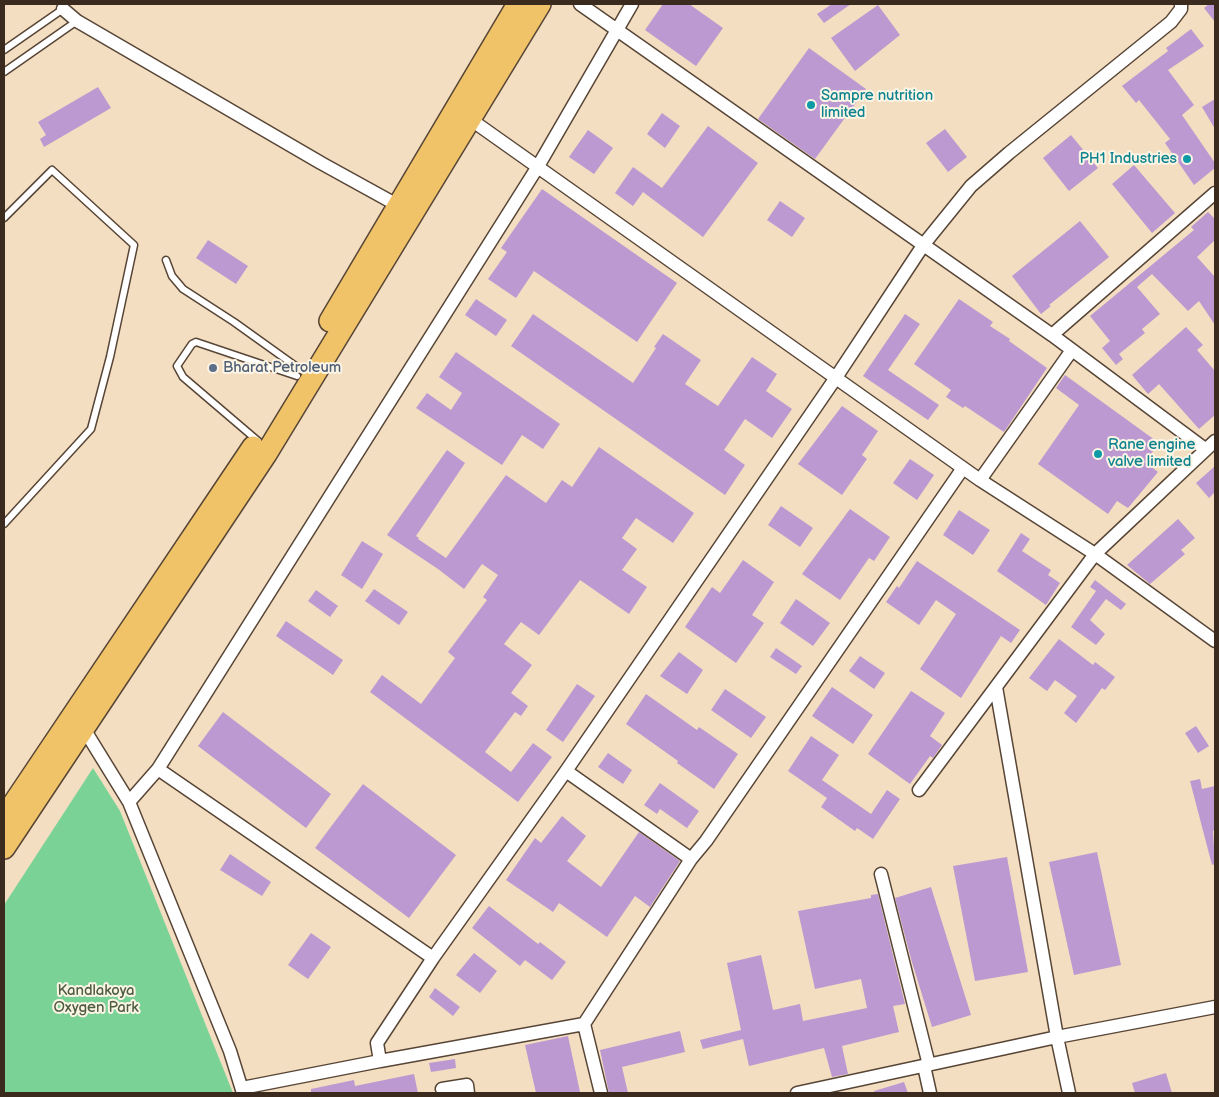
<!DOCTYPE html>
<html>
<head>
<meta charset="utf-8">
<style>
  body { margin:0 }
  #map { position:relative; width:1219px; height:1097px; overflow:hidden; background:#f4dec1; font-family:"Balsamiq Sans",sans-serif }
  canvas { display:block }
  .frame { position:absolute; inset:0; border:5px solid #3b2a1e; pointer-events:none }
</style>
</head>
<body>
<div id="map">
<canvas width="1219" height="1097"></canvas>
<div class="frame"></div>
</div>
<script>
const ctx = document.querySelector('canvas').getContext('2d');
ctx.lineJoin = 'round';
function paint(path, color) { ctx.fillStyle = color; ctx.fill(path, 'evenodd'); }
function strokePath(path, color, width, dash) { ctx.strokeStyle = color; ctx.lineWidth = width; ctx.lineCap = dash ? 'butt' : 'round'; ctx.setLineDash(dash || []); ctx.stroke(path); }
function drawText(font, color, halo, rows, align = 'center') {
  ctx.font = font + ' "Balsamiq Sans",sans-serif'; ctx.lineWidth = 4; ctx.setLineDash([]); ctx.textBaseline = 'middle'; ctx.strokeStyle = halo; ctx.fillStyle = color; for (const [text, x, y, turn = 0] of rows) {
    ctx.save(); ctx.translate(x, y); ctx.rotate((+turn || 0) * Math.PI / 180); ctx.textAlign = isNaN(turn) ? turn : align; if (halo) ctx.strokeText(text, 0, 0); ctx.fillText(text, 0, 0); ctx.restore();
  }
}
paint(new Path2D(`
  M93,768l27,43 113,282h-229v-188z`), '#7bd297');
paint(new Path2D(`
  M663,4h26l34,24 -27,38 -51,-36z
  M832,4h19l-27,19 -7,-9z
  M1209,4h6v18l-11,-14z
  M878,5l22,30 -45,36 -24,-33z
  M1191,29l13,17 -36,24 26,35 -12,10 33,48v5l-21,17 -29,-42 5,-4 -31,-39 -3,3 -14,-17 46,-35 -2,-3z
  M809,48l57,41 -51,70 -57,-40z
  M98,87l13,21 -67,39 -4,-8 6,-4 -8,-13z
  M1215,99v30l-13,-22z
  M662,113l18,13 -15,22 -18,-14z
  M708,126l50,37 -55,74 -60,-45 -10,14 -18,-13 18,-26 29,21z
  M945,129l22,28 -19,15 -22,-29z
  M588,130l25,18 -19,26 -25,-17z
  M1071,135l27,33 -29,23 -26,-33z
  M1134,165l41,48 -23,20 -40,-49z
  M542,189l135,94 -40,59 -103,-71 -18,27 -28,-19 19,-27 -6,-4z
  M780,201l25,17 -13,19 -25,-17z
  M1208,212l7,7v21l-18,17 18,20v48l-16,-24 -11,10 -36,-37 -15,13 23,27 -18,15 3,4 -26,21 4,5 -7,6 -14,-17 8,-7 -20,-25 104,-86 -3,-3z
  M1080,221l29,36 -60,48 2,1 -10,8 -29,-38z
  M208,240l40,26 -12,18 -40,-26z
  M476,299l31,21 -11,16 -31,-21z
  M959,299l34,23 -3,4 20,13 -1,2 38,27 -43,64 -39,-26 -2,2 -17,-11 5,-7 -37,-26z
  M533,314l100,69 23,-35 -2,-1 9,-13 38,26 -16,24 33,22 34,-49 25,17 -11,17 26,18 -20,29 -27,-19 -21,31 21,15 -20,30 -214,-149z
  M905,314l15,10 -32,46 51,35 -11,15 -65,-44z
  M1186,327l17,18 -6,5 18,21v44l-16,14 -40,-45 -11,10 -16,-19z
  M456,352l104,72 -17,25 -21,-14 -20,30 -86,-57 11,-15 24,17 11,-17 -23,-16z
  M1065,375l94,68 -14,19 13,10 -30,36 -11,-7 -9,13 -70,-50 41,-59 -23,-17z
  M842,406l36,25 -16,24 5,4 -25,36 -44,-31z
  M599,447l95,66 -21,30 -37,-25 -14,20 15,11 -15,21 25,17 -18,27 -49,-34 -41,55 -18,-13 -17,22 28,21 -21,28 17,13 -7,10 -6,-4 -30,40 26,20 22,-29 19,14 -34,45 -148,-110 12,-17 39,29 34,-46 -7,-6 39,-52 -4,-3 15,-22 -16,-11 -18,25 -26,-20 -51,-34 60,-85 18,13 -49,73 3,2 -1,1 28,19 60,-83 40,28 16,-23 10,7z
  M910,459l24,16 -17,25 -24,-17z
  M1215,466v26l-6,6 -13,-15z
  M781,506l32,22 -13,19 -32,-22z
  M850,509l40,28 -16,24 -5,-3 -29,42 -38,-26z
  M959,510l31,20 -17,25 -30,-20z
  M1178,519l17,19 -14,12 4,4 -35,30 -23,-19z
  M1021,533l9,6 -8,12 29,19 -3,5 12,8 -14,22 -49,-34z
  M362,541l21,13 -21,35 -21,-14z
  M743,560l31,22 -22,33 12,8 -28,40 -51,-36 27,-40 8,6z
  M917,561l103,69 -9,13 -10,-7 -40,62 -41,-29 36,-55 -20,-14 -17,25 -33,-23 11,-16 2,2z
  M1095,580l31,24 -5,6 -15,-11 -16,21 15,14 -9,11 -25,-18 25,-36 -6,-4z
  M374,589l34,23 -9,13 -34,-24z
  M316,590l22,16 -8,11 -22,-16z
  M796,599l34,24 -17,23 -33,-23z
  M286,621l57,39 -10,15 -57,-39z
  M1059,639l34,26 2,-3 20,15 -10,13 -3,-2 -26,35 -12,-10 13,-17 -22,-16 -8,11 -18,-13z
  M776,648l26,18 -6,8 -26,-17z
  M679,652l24,18 -16,24 -27,-18z
  M860,656l25,17 -11,16 -25,-18z
  M577,684l18,12 -32,46 -17,-12z
  M832,687l41,28 -20,29 -41,-28z
  M725,689l41,28 -15,21 -40,-28z
  M911,691l34,22 -15,23 12,9 -9,13 -3,-2 -20,28 -42,-30z
  M646,694l51,36 2,-3 39,27 -24,35 -37,-26 1,-2 -52,-37z
  M223,712l108,82 -25,34 -108,-82z
  M1196,726l13,20 -11,7 -13,-20z
  M811,736l28,19 -17,25 49,34 16,-24 13,9 -27,40 -16,-11 -2,3 -34,-24 6,-9 -39,-27z
  M608,753l24,17 -9,14 -25,-17z
  M1200,779l2,10 13,-3v44l-2,1 2,33 -3,1 -22,-84z
  M660,783l39,28 -12,17 -27,-19 -3,5 -13,-9z
  M363,784l93,71 -47,63 -94,-70z
  M562,816l24,20 -19,25 34,26 38,-55 41,29 -30,46 -15,-11 -28,41 -48,-34 -6,9 -47,-32 29,-42 6,5z
  M1097,852l24,113 -47,10 -25,-113z
  M230,854l41,28 -9,14 -42,-26z
  M1007,857l21,115 -53,9 -22,-115z
  M931,887l40,128 -39,12 -21,-68 -16,-61z
  M878,894l27,110 -12,2 6,26 -57,14 6,28 -16,3 -8,-29 -75,18 -6,-27 -40,10 -3,-9 41,-10 -14,-67 34,-8 12,55 27,-6 3,17 64,-13 -6,-29 -46,10 -17,-78 73,-13v-3z
  M489,906l49,38 2,-2 26,20 -14,18 -27,-20 -5,6 -48,-38z
  M311,933l20,14 -23,32 -20,-14z
  M474,953l23,18 -17,22 -24,-18z
  M435,988l25,19 -7,9 -24,-19z
  M680,1031l5,21 -63,15 6,26h-19l-9,-43z
  M568,1036l12,56 -44,1 -11,-48z
  M455,1059l1,9 -25,4 -2,-9z
  M1166,1073l6,20h-37l-3,-10z
  M414,1074l4,19h-107v-4l43,-9 1,6z
  M904,1082l4,11h-33l-1,-2z`), '#bc99d0');
const service = new Path2D(`
  M4,50l59,-41
  M4,72l73,-51
  M4,218l48,-48 82,75 -24,112 -19,72 -87,95
  M166,260l6,16 11,13 51,33 67,48
  M258,441l-75,-64 -6,-11 15,-22 4,-2 101,34`);
const minor = new Path2D(`
  M580,4l472,331 153,114
  M63,9l14,12 244,142 78,43
  M470,119l510,361 115,74 120,87
  M1052,335l163,-142
  M980,480l92,-130
  M996,687l61,350 12,56
  M84,729l45,73 101,249 13,42
  M158,769l379,-601 95,-164
  M566,771l125,88 15,-18 257,-373
  M919,790l176,-236 120,-113
  M129,802l29,-33 275,189
  M881,874l48,191
  M584,1024l107,-165
  M380,1061l204,-37 17,69
  M924,1066l6,27
  M242,1088l138,-27 -3,-18 56,-85 133,-187 269,-392 89,-135 47,-58 38,-33 162,-131 10,-13v-5
  M442,1089l25,-4 1,8
  M797,1093l260,-56 158,-30`);
const trunk = new Path2D(`
  M330,321l188,-317
  M4,818l249,-371
  M4,848l262,-394 274,-450`);
strokePath(service, '#574536', 9);
strokePath(minor, '#574536', 15);
strokePath(trunk, '#574536', 24);
strokePath(service, '#fff', 6);
strokePath(minor, '#fff', 12);
strokePath(trunk, '#f0c369', 21);
for (const [x, y, r, color] of [
  [811,105,5,"#0f9aa8"],
  [1187,159,5,"#0f9aa8"],
  [213,368,5,"#5c6f8a"],
  [1098,454,5,"#0f9aa8"]
]) { const dot = new Path2D(); dot.arc(x, y, r, 0, 2 * Math.PI); ctx.fillStyle = color; ctx.fill(dot); strokePath(dot, '#fcf5e5', 2); }
drawText('15px', '#0d838f', '#fcf5e5', [
  ["Sampre nutrition",821,96],
  ["limited",821,113],
  ["PH1 Industries",1177,159,"right"],
  ["Rane engine",1108,445],
  ["valve limited",1108,462]
], 'left');
drawText('15px', '#4e5e75', '#fcf5e5', [
  ["Bharat Petroleum",223,368]
], 'left');
drawText('15px', '#4e5c42', '#fcf5e5', [
  ["Kandlakoya",96,991],
  ["Oxygen Park",96,1008]
]);
</script>
</body>
</html>
